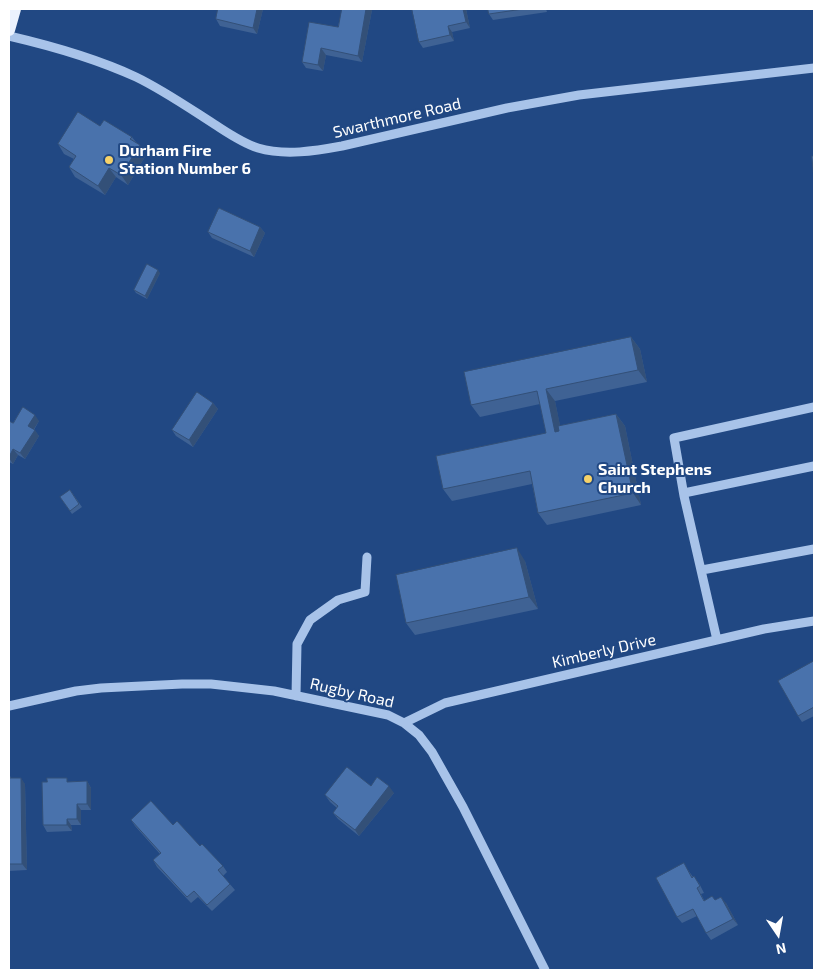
<!DOCTYPE html>
<html>
<head>
<meta charset="utf-8">
<style>
  body { margin:0 }
  #map { position:relative; width:823px; height:979px; overflow:hidden; background:#214883; font-family:"Exo 2",sans-serif }
  canvas { display:block }
  .frame { position:absolute; inset:0; border:10px solid #fff; pointer-events:none }
  .north { position:absolute; left:753px; top:909px; width:50px; height:50px; -webkit-text-stroke:4px #214883; paint-order:stroke; rotate:168deg; font-size:14px; font-weight:700; line-height:20px; text-align:center; color:#fff }
  .north::after { content:''; display:block; margin:auto; width:18px; height:22px; background:#fff; clip-path:polygon(50% 0,100% 100%,50% 72%,0 100%) }
</style>
</head>
<body>
<div id="map">
<canvas width="823" height="979"></canvas>
<div class="frame"></div>
<div class="north">N</div>
</div>
<script>
const ctx = document.querySelector('canvas').getContext('2d');
ctx.lineJoin = 'round';
function strokePath(path, color, width, dash) { ctx.strokeStyle = color; ctx.lineWidth = width; ctx.lineCap = dash ? 'butt' : 'round'; ctx.setLineDash(dash || []); ctx.stroke(path); }
function paint(path, color) { ctx.fillStyle = color; ctx.fill(path, 'evenodd'); }
function drawText(font, color, halo, rows, align = 'center') {
  ctx.font = font + ' "Exo 2",sans-serif'; ctx.lineWidth = 4; ctx.setLineDash([]); ctx.textBaseline = 'middle'; ctx.strokeStyle = halo; ctx.fillStyle = color; for (const [text, x, y, turn = 0] of rows) {
    ctx.save(); ctx.translate(x, y); ctx.rotate((+turn || 0) * Math.PI / 180); ctx.textAlign = isNaN(turn) ? turn : align; if (halo) ctx.strokeText(text, 0, 0); ctx.fillText(text, 0, 0); ctx.restore();
  }
}
strokePath(new Path2D(`
  M9,36c43,10 86,22 127,41 27,13 53,31 78,47 14,9 28,19 44,24 27,8 57,3 84,-2l165,-38 72,-13 235,-27
  M684,493l130,-27
  M702,570l112,-21
  M717,640l-33,-144 -10,-58 140,-31
  M296,696l1,-52 13,-24 28,-20 27,-8 2,-35
  M9,706l67,-15 25,-3 81,-4h29l63,7 114,24 16,8 15,12 13,17 31,55 82,163
  M404,723l41,-20 319,-74 50,-8`), '#a8c3e9', 9);
strokePath(new Path2D(`
  M9,30l6,-21`), '#ebf2fe', 12);
paint(new Path2D(`
  M218,9h45l-6,25 -37,-8 -4,-7z
  M466,9l4,19 -18,4 2,9 -31,7 -4,-6z
  M488,9h58l1,3 -54,8 -4,-6z
  M372,10l-10,52 -36,-7 -3,16 -17,-3 -4,-6 36,-35z
  M100,126l32,11 14,18 -18,30 -12,-8 -11,18 -30,-18 -6,-10 5,-8 -10,-5 -6,-10z
  M260,227l5,6 -11,24 -42,-19 -4,-6z
  M160,273l-13,26 -11,-6 -2,-3z
  M631,337l9,12 7,33 -92,19 5,25 56,-12 9,12 16,79 -94,20 -9,-12 -6,-29 -80,17 -9,-12 103,-56 -6,-29 -60,13 -9,-12z
  M213,403l5,6 -25,38 -17,-11 -4,-6z
  M9,421l4,2 26,-2 -5,9 5,6 -14,23 -7,-4 -5,9 -4,-2z
  M70,490l12,17 -10,7 -12,-17z
  M525,561l13,48 -123,26 -9,-12z
  M814,661v55l-12,6 -4,-6z
  M9,774l2,4 14,6 2,86 -18,1z
  M87,781l4,7v22h-10v15h-10l1,6 -25,1 -4,-7 27,-43z
  M371,786l23,7 -35,43 -21,-17 -5,-6 4,-5 -7,-6 -5,-7z
  M131,820l42,5 27,21 23,20 4,6 -4,4 12,14 -23,21 -14,-14 -7,6 -34,-36 -4,-7 7,-6 -25,-28z
  M688,870l5,7 6,6 5,10 -3,1 3,6h11l11,3 12,22 -27,15 -5,-7 -9,-17 -15,7 -5,-6z`), '#3f6294');
paint(new Path2D(`
  M257,9h6l-6,25 -4,-6z
  M366,9h5l1,1 -10,52 -4,-6z
  M463,9h3l4,19 -4,-6z
  M448,26l4,6 2,9 -4,-6z
  M321,48l5,7 -3,16 -5,-6z
  M140,145l6,10 -18,30 -7,-10z
  M109,168l7,9 -11,18 -7,-9z
  M260,227l5,6 -11,24 -4,-6z
  M158,270l2,3 -13,26 -2,-3z
  M631,337l9,12 7,33 -9,-12z
  M546,389l9,12 9,43 -9,-12z
  M213,403l5,6 -25,38 -4,-7z
  M616,414l9,12 16,79 -8,-12z
  M35,415l4,6 -7,11 -4,-6z
  M35,430l4,6 -14,23 -5,-6z
  M13,449l5,6 -5,9 -4,-6v-1z
  M517,548l8,13 13,48 -9,-12z
  M21,778l4,6 2,86 -5,-6z
  M87,781l4,7v22l-4,-6z
  M389,786l5,7 -35,43 -4,-6z
  M77,804l4,6v15l-4,-6z
  M67,819l4,6 1,6 -5,-6z
  M721,897l5,6 12,22 -5,-6z`), '#335078');
const building = new Path2D(`
  M218,9h39l-4,19 -37,-9z
  M342,9h24l-8,47 -37,-8 -3,17 -16,-3 7,-40 29,5z
  M412,9h51l3,13 -18,4 2,9 -31,7z
  M488,9h35l-34,5z
  M78,112l22,14 4,-6 28,17 -2,2 10,6 -19,30 -12,-7 -11,18 -29,-19 7,-11 -18,-12z
  M812,156h2v22z
  M219,208l41,19 -10,24 -42,-19z
  M147,264l11,6 -13,26 -11,-6z
  M631,337l7,33 -92,19 9,43 4,-1 -1,-5 58,-12 17,79 -95,20 -8,-42 -87,18 -7,-33 110,-23 -9,-42 -66,14 -7,-33z
  M197,392l16,11 -24,37 -17,-10z
  M23,407l12,8 -7,11 7,4 -15,23 -7,-4 -4,8v-36l4,2z
  M70,490l9,14 -9,7 -10,-14z
  M517,548l12,49 -123,26 -10,-48z
  M814,661v46l-16,9 -20,-35z
  M347,767l24,19 6,-9 12,9 -34,44 -22,-17 5,-7 -13,-11z
  M9,778h12l1,86h-13z
  M47,778h20v4l20,-1v23h-10v15h-10v6h-24l-1,-43h5z
  M151,801l22,24 4,-4 23,25 2,-2 21,22 -5,4 12,14 -23,21 -13,-14 -7,6 -34,-37 8,-7 -30,-33z
  M684,863l8,15 2,-2 6,10 -3,2 7,13 8,-5 3,4 6,-3 12,22 -27,14 -13,-24 -16,8 -21,-39z`);
paint(building, '#4972ac');
strokePath(building, '#335078', 1);
for (const [x, y, r, color] of [
  [109,160,5,"#f6d269"],
  [588,479,5,"#f6d269"]
]) { const dot = new Path2D(); dot.arc(x, y, r, 0, 2 * Math.PI); ctx.fillStyle = color; ctx.fill(dot); strokePath(dot, '#214883', 2); }
drawText('16px', '#fff', '#214883', [
  ["Swarthmore Road",397,118,-13],
  ["Kimberly Drive",604,651,-13],
  ["Rugby Road",352,693,13]
]);
drawText('bold 16px', '#fff', '#214883', [
  ["Durham Fire",119,151],
  ["Station Number 6",119,169],
  ["Saint Stephens",598,470],
  ["Church",598,488]
], 'left');
</script>
</body>
</html>
